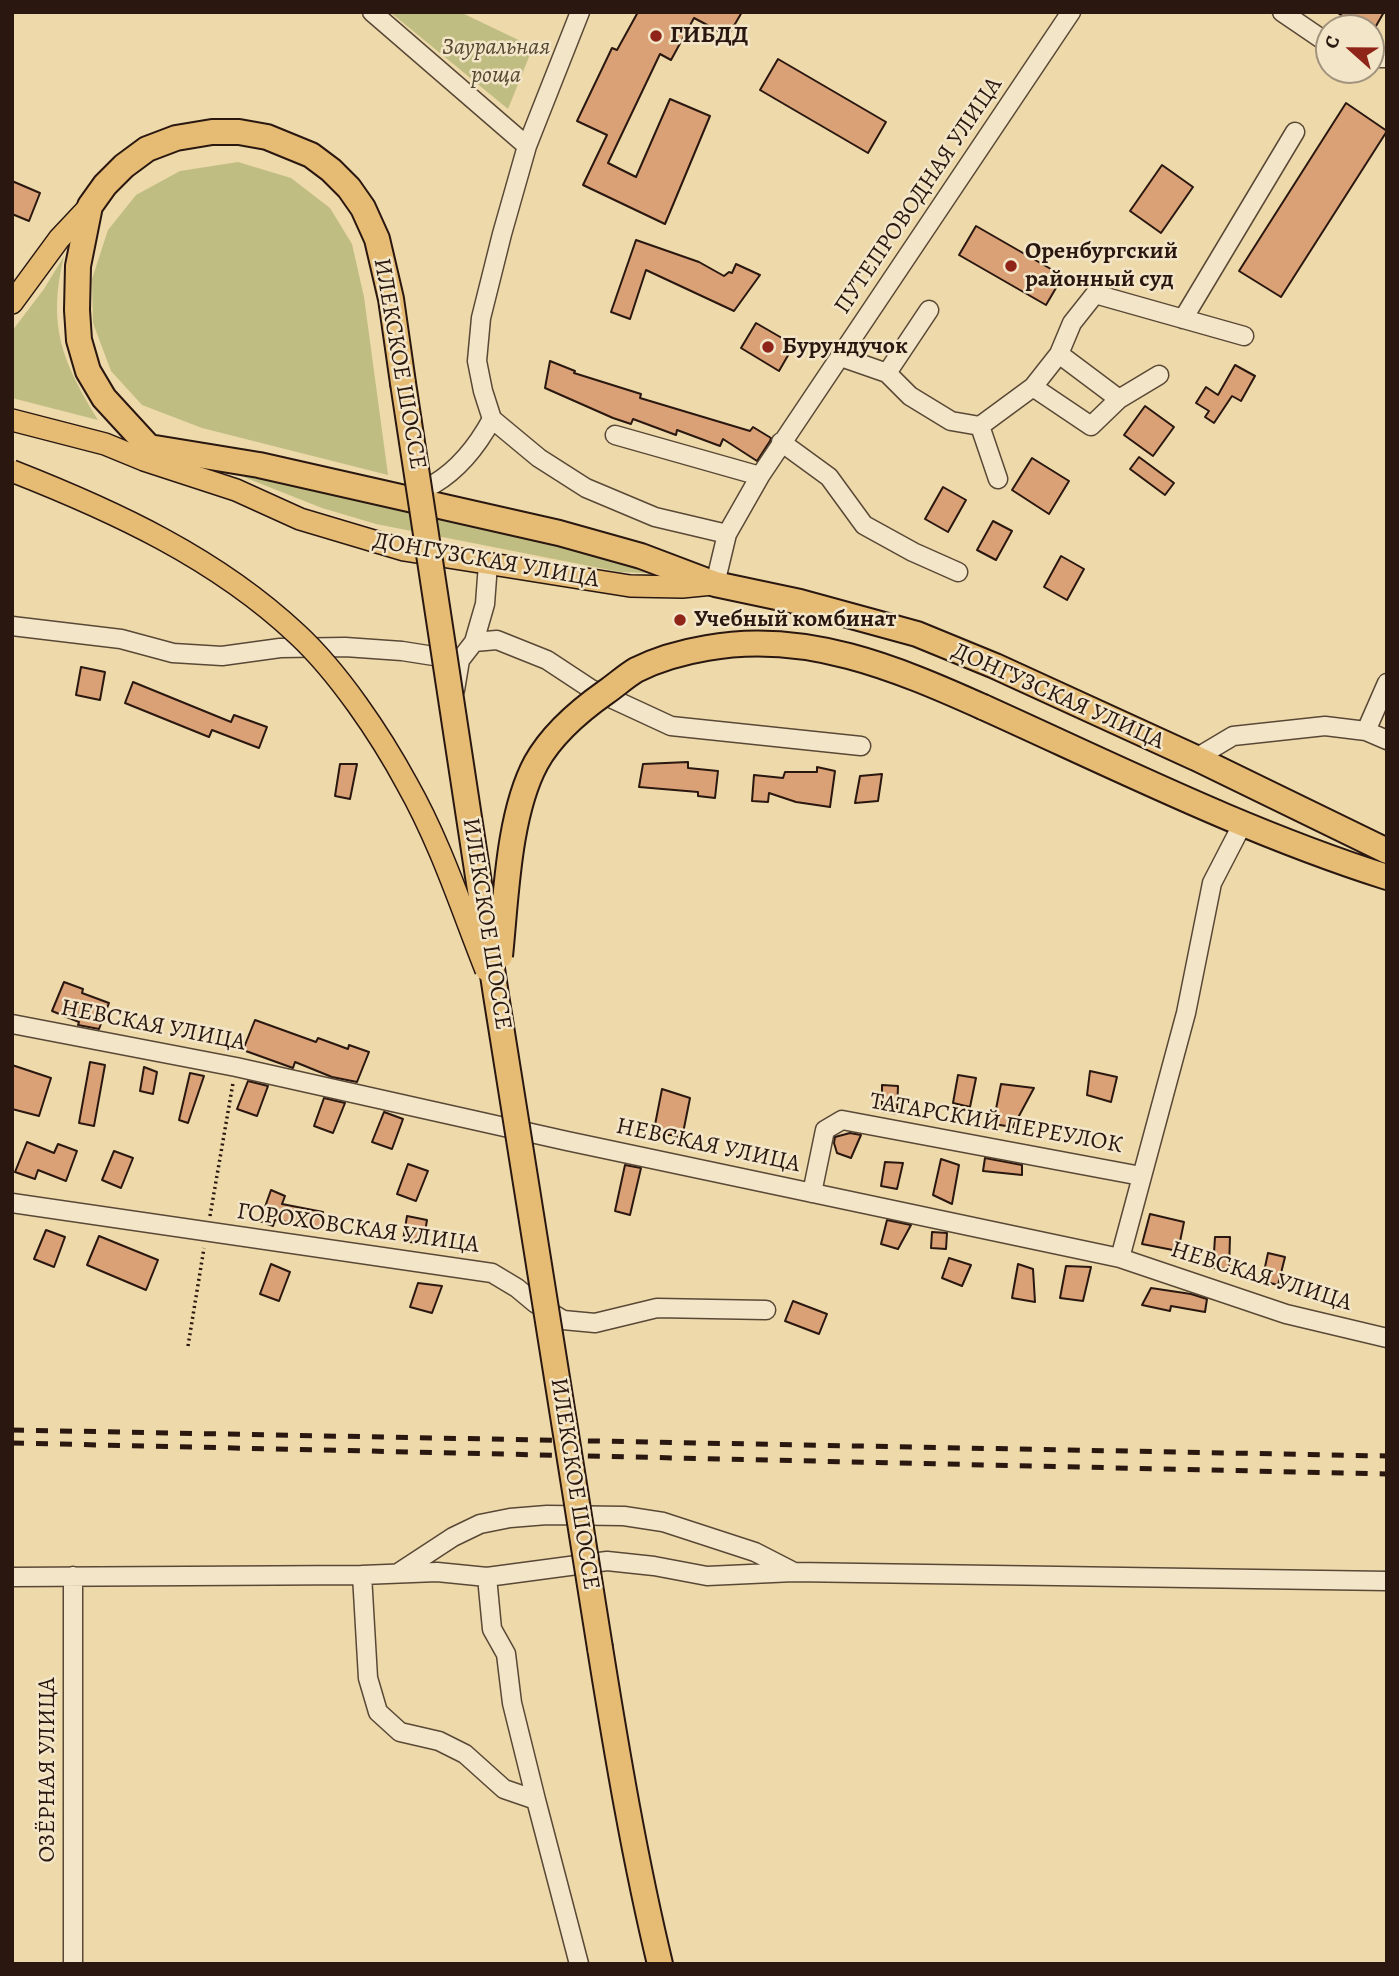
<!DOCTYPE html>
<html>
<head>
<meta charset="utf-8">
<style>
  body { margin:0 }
  #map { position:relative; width:1399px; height:1976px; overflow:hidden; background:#edd9aa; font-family:Alegreya,serif }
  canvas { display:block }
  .frame { position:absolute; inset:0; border:14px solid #291710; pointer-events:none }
  .north { position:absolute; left:1315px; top:14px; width:70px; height:70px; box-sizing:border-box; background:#f3e6c8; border:2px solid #a2937e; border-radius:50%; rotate:291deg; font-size:19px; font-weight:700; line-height:28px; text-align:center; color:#291710 }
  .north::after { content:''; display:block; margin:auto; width:24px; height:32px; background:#8f2418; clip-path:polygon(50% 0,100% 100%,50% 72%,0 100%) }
</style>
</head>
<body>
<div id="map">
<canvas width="1399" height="1976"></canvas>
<div class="frame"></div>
<div class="north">С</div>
</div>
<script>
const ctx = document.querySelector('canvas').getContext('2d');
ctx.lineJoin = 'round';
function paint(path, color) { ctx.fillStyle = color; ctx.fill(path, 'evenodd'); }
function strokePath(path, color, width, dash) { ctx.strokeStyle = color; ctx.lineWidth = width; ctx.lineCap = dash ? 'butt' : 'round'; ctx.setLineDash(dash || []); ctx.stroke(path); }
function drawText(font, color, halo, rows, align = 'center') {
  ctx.font = font + ' Alegreya,serif'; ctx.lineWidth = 5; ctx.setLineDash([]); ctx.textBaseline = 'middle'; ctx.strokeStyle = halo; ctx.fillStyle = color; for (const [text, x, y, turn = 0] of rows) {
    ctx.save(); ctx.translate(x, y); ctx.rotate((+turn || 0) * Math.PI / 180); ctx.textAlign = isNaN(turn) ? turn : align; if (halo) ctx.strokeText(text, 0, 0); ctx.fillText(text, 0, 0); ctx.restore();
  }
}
paint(new Path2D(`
  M390,12h70l73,35 -25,62z
  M238,162l53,16 39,30 22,36 12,53 24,178 -186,-47 -60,-23 -31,-34 -18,-48 -1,-44 16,-49 28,-35 44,-24z
  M64,256c-17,70 -2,105 34,164l-86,-22v-67l32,-42z
  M226,470l397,90 48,14 -51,-2 -244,-48 -54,-16z`), '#c0bd83');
const building = new Path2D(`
  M638,12h104l-14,24 -34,-18 -23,42 -11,-6 -52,109 28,14 34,-78 40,17 -45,108 -82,-39 24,-50 -30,-14 35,-73 5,2z
  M1336,12h48l-12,21 -1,-5h-8z
  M778,59l108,63 -18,31 -108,-63z
  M1346,103l41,28 -106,166 -42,-26z
  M1162,165l31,22 -32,46 -31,-22z
  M12,181l28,12 -11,28 -17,-7z
  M976,226l87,50 -17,29 -87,-50z
  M636,240l63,22 25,14 5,-4 3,1 4,-9 24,11 -26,36 -88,-41 -16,49 -19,-7z
  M756,323l38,22 -15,26 -38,-23z
  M550,361l25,10 -1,2 67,21 -1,4 110,33 3,-4 18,11 -1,3 -13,20 -34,-22 -3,7 -43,-16 -1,5 -43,-16 -2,5 -18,-6 -68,-30z
  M1235,365l20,11 -14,25 -9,-5 -18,27 -9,-6 4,-6 -13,-8 10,-16 12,8z
  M1145,406l29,21 -21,29 -29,-21z
  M1139,457l35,26 -9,12 -35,-26z
  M1032,458l37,23 -20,33 -37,-24z
  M943,487l23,13 -18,32 -23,-13z
  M993,521l19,10 -16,29 -19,-10z
  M1061,556l23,13 -17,31 -23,-13z
  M81,667l24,5 -5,28 -24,-5z
  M133,682l98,40 3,-7 33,12 -8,21 -47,-18 -3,7 -84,-34z
  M688,762v6l30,3 -3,27 -17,-2v-4l-59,-5 4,-23z
  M340,764h17l-7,35 -15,-3z
  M817,767l18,4 -5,36 -34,-5 -27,-9 -1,9 -16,-1 2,-26 29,3 2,-6h32z
  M882,774l-4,27 -23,2 5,-27z
  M64,982l19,7 -1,4 27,10 -10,26 -21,-4 1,-3 -27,-11z
  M255,1020l61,22 2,-4 30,11 1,-4 20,7 -12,30 -25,-5 -37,-15 -2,6 -50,-18z
  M90,1062l15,3 -11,61 -15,-3z
  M12,1065l39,13 -12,38 -27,-7z
  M144,1067l13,5 -4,22 -13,-3z
  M1090,1071l27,6 -6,25 -24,-7z
  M190,1073l14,3 -16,47 -9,-3z
  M958,1075l18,3 -6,29 -17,-4z
  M248,1081l20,5 -11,30 -20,-7z
  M1001,1084l33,4 -21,39 -20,-3z
  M882,1085l16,1 -1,28 -15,-3z
  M662,1089l28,9 -8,40 -10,-3h-19z
  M324,1098l21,5 -12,30 -19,-7z
  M384,1112l19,7 -11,30 -20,-7z
  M850,1133l11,2 -10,23 -14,-5 -3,-10 1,-6z
  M27,1142l27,11 4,-9 19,7 -11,30 -28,-11 -3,9 -20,-7z
  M114,1151l19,7 -12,30 -19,-8z
  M985,1158l37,7v10l-39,-4z
  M941,1159l18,6 -7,39 -19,-9z
  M885,1162l18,1 -6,26 -16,-3z
  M408,1164l20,7 -12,30 -19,-7z
  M625,1165l16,3 -11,47 -15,-4z
  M271,1190l14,6 -3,8 41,8 -3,16 -45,-8 -2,6 -13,-5z
  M1150,1214l34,8 -6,29 -36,-7z
  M407,1216l20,4 -4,24 -20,-3z
  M887,1220l24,5 -13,24 -17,-5z
  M46,1230l19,7 -11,30 -20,-8z
  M932,1232l15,1 -1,16 -15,-1z
  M99,1236l59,24 -12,30 -59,-25z
  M1215,1237h15l-1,32 -16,-1z
  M1268,1253l17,4 -7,28 -16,-4z
  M949,1258l22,7 -9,21 -20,-8z
  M271,1264l19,8 -11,29 -19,-7z
  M1018,1264l15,5 2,33 -23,-4z
  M1066,1266l25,1 -8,34 -23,-3z
  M418,1283l24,3 -10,27 -22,-6z
  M1151,1288l40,6 16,5 -2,13 -34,-6 -1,5 -28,-6z
  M793,1301l34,13 -8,20 -34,-13z`);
paint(building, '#d9a175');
strokePath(building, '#291710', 2);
const minor = new Path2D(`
  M372,12l155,134
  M1282,12l47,32
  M1371,58h16
  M1183,319l112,-187
  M1059,354l60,45
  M841,357l46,16 23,23 41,25 29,5 53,-39 26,-33 13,-31 23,-29 149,42
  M887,373l42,-63
  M1033,387l58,39 28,-27 40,-24
  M492,419l-9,-28 -6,-30 4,-43 21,-84 25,-88 53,-134
  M492,419l47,39 47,30 69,29 72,17
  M980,426l18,53
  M615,435l145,41
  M781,442l48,35 35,48 49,27 45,20
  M409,494c8,-3 18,-6 25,-10 25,-15 45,-41 58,-65
  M715,584l12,-50 33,-58 311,-464
  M12,626l109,13 52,14 49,3 58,-8 65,-1 57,4 51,8
  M474,642l23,-2 50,20 44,29 80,37 190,20
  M1387,683l-21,48 21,9
  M455,690l5,-30 14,-18 11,-38 3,-40
  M1196,758l37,-22 92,-10 41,5
  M12,1024l224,43 331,74 553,117 166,56 101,24
  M812,1193l13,-63 17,-10 299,56
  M12,1203l480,70 25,15 18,15 28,17 32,3 62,-15 109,2
  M1120,1258l66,-245 26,-130 31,-60
  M398,1573l55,-36 27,-13 30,-6 37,-3 77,1 39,6 92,30 39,20
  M362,1575l6,103 10,34 22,20 39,9 26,13 39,35 32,11 43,164
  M73,1576v388
  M12,1577l350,-2 75,-3 50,5 120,-16 47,5 53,10 87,-4 593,9
  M487,1577l5,52 14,25 6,49 24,97`);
const major = new Path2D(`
  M12,303l47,-64 31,-33
  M12,420l93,24 39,16 92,30 64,29 104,31 226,36 52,1 31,-3`);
const highway = new Path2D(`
  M403,383l-12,-84 -14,-60 -14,-31 -14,-20 -18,-18 -20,-15 -44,-18 -28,-5h-27l-36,6 -29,11 -23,17 -19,19 -15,21 -12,60 -1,44 2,30 9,31 16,27 45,49 110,18 300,68 82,23 74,28 85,18 117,32 78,32 201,92 191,93
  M983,707c133,60 265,126 404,170
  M600,1648c17,106 35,212 60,316`);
strokePath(minor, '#5a4836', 21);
strokePath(major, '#291710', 24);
strokePath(highway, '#291710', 28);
strokePath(new Path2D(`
  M210,1216l23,-133
  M188,1346l16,-98`), '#291710', 3.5, [2, 3.5]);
strokePath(minor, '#f3e6c8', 18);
strokePath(major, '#e6bc75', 21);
strokePath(highway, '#e6bc75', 24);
strokePath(new Path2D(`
  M12,1430l1375,26
  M12,1443l1375,31`), '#291710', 5, [12, 12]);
const majorBridge = new Path2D(`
  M12,471c102,40 204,87 285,163 41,38 83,100 110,150 33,58 54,123 79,186`);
const highwayBridge = new Path2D(`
  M403,383l93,612 104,653
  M500,956c6,-57 8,-141 36,-193 16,-29 43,-52 70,-71 10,-7 20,-16 30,-22 22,-11 47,-18 71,-22 98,-18 189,20 276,59`);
strokePath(majorBridge, '#291710', 24, []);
strokePath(highwayBridge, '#291710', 28, []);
strokePath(majorBridge, '#e6bc75', 21);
strokePath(highwayBridge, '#e6bc75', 24);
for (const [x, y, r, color] of [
  [656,36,7,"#8f2418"],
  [1011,266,7,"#8f2418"],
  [768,347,7,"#8f2418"],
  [680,620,7,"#8f2418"]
]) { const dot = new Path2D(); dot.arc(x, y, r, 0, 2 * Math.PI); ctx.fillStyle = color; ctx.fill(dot); strokePath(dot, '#f3e6c8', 2.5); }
drawText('bold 24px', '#291710', '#f3e6c8', [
  ["ГИБДД",670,36],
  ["Оренбургский",1025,252],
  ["районный суд",1025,280],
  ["Бурундучок",782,347],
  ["Учебный комбинат",694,620]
], 'left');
drawText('italic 24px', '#564932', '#f3e6c8', [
  ["Зауральная",496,48],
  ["роща",496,76]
]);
drawText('24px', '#291710', '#f3e6c8', [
  ["ПУТЕПРОВОДНАЯ УЛИЦА",919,196,-56],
  ["ИЛЕКСКОЕ ШОССЕ",399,364,80],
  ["ДОНГУЗСКАЯ УЛИЦА",486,561,10],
  ["ДОНГУЗСКАЯ УЛИЦА",1058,697,24],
  ["ИЛЕКСКОЕ ШОССЕ",486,924,81],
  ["НЕВСКАЯ УЛИЦА",153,1026,11],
  ["ТАТАРСКИЙ ПЕРЕУЛОК",996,1124,10],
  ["НЕВСКАЯ УЛИЦА",708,1146,12],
  ["ГОРОХОВСКАЯ УЛИЦА",358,1229,8],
  ["НЕВСКАЯ УЛИЦА",1261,1277,17],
  ["ИЛЕКСКОЕ ШОССЕ",574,1484,81],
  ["ОЗЁРНАЯ УЛИЦА",48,1770,-90]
]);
</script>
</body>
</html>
